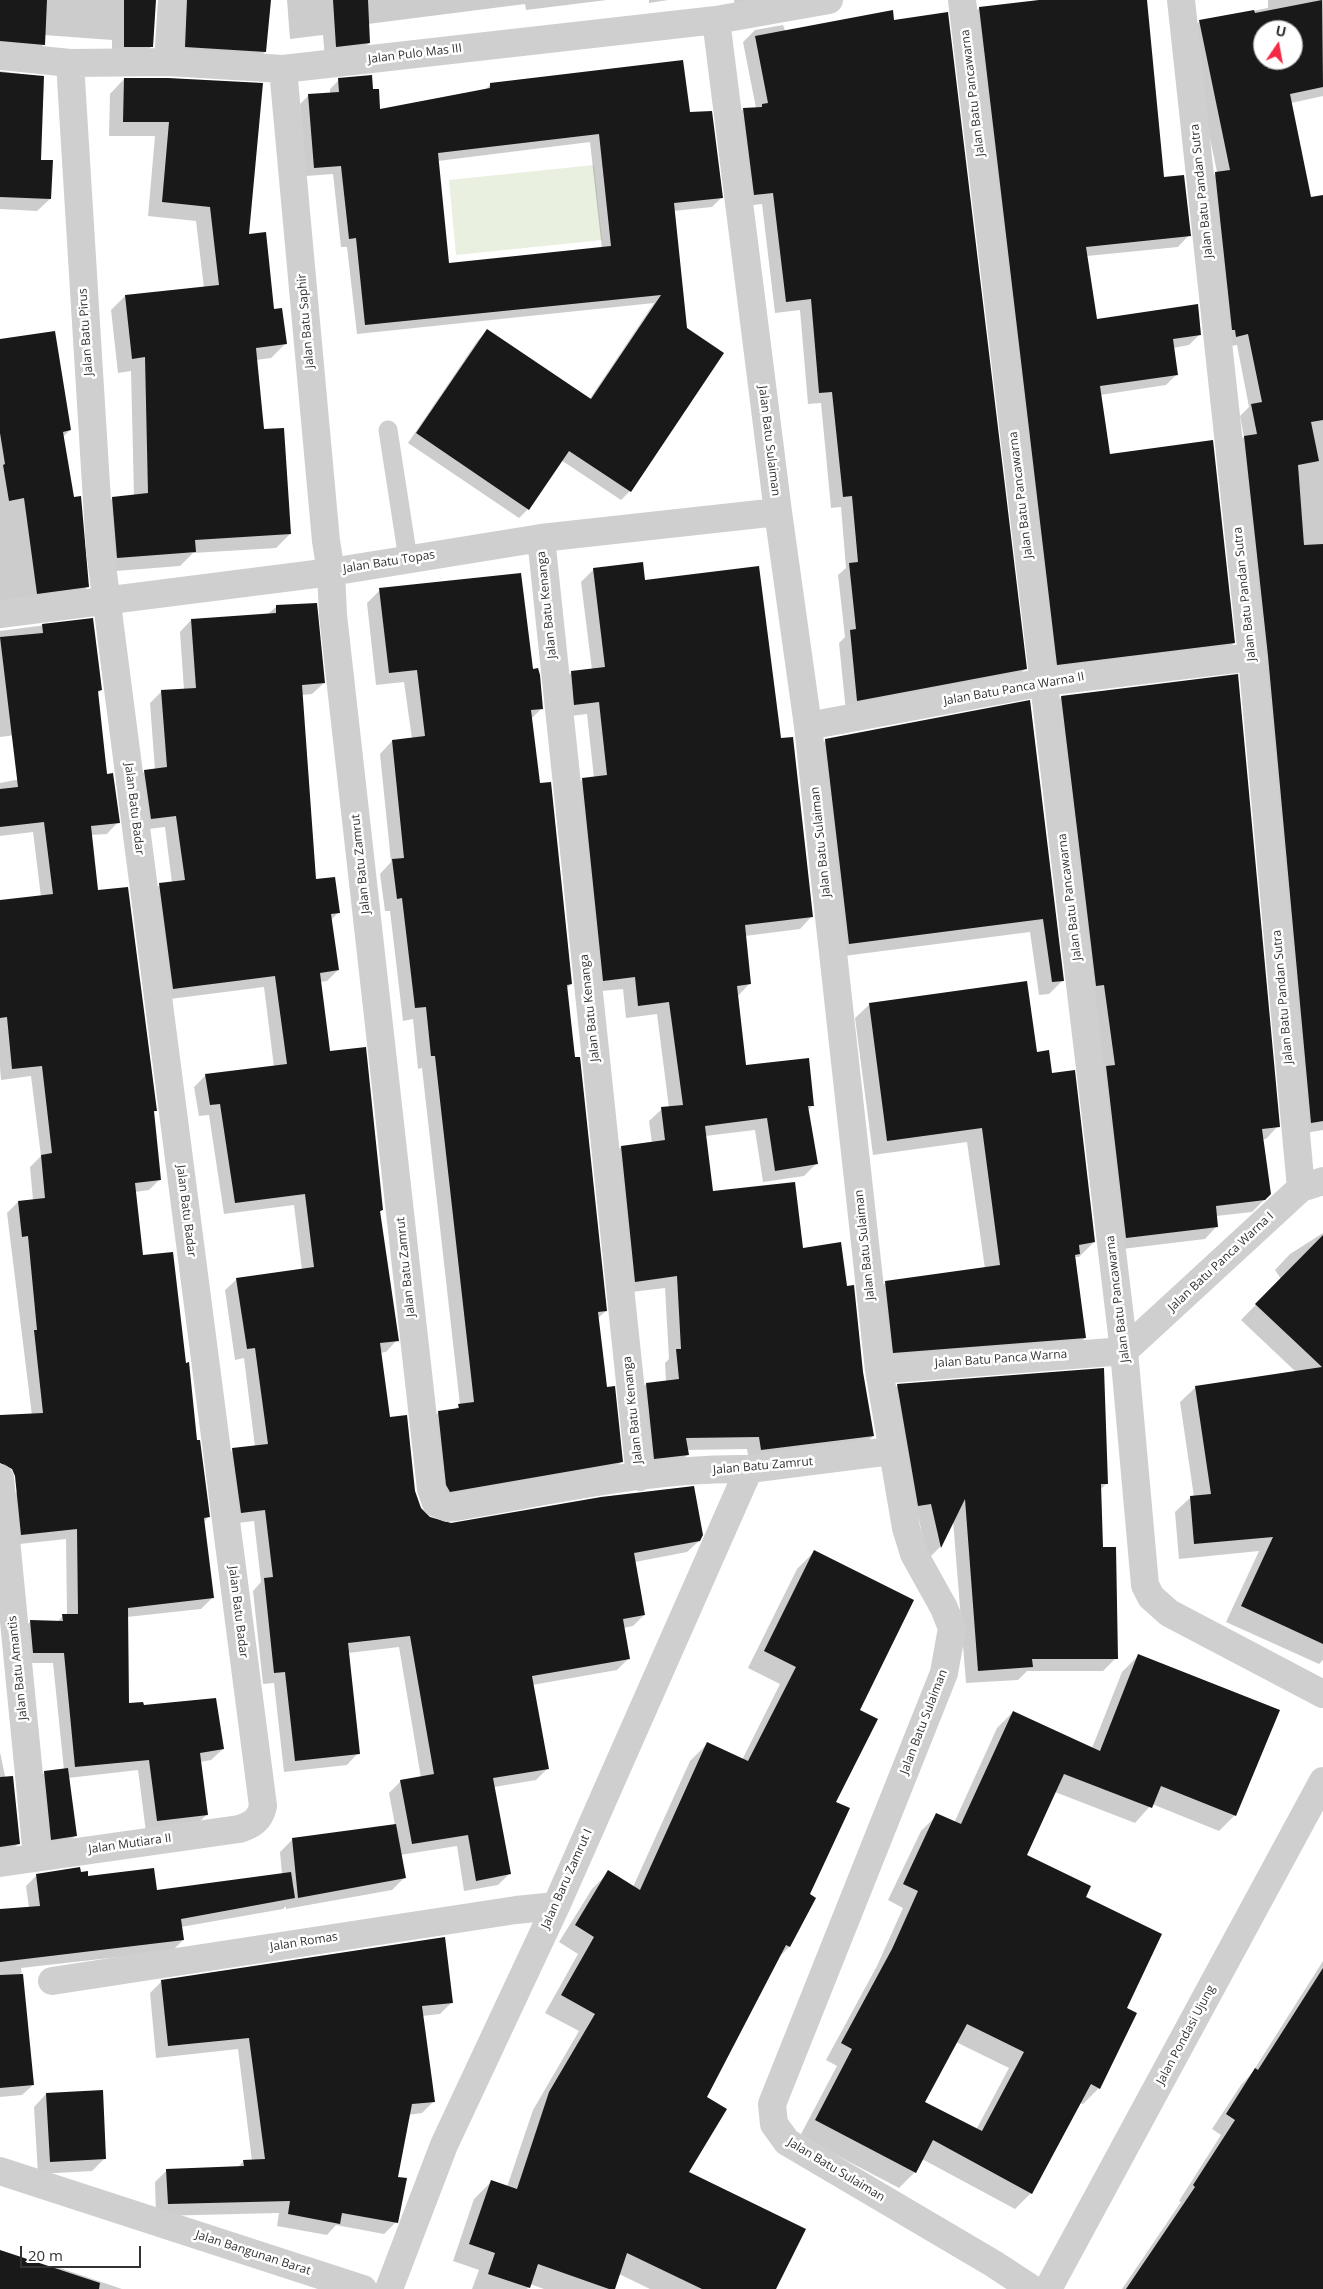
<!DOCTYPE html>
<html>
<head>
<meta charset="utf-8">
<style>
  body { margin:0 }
  #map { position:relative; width:1323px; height:2289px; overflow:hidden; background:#fff; font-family:"Open Sans",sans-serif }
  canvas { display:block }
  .north { position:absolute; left:1253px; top:20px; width:50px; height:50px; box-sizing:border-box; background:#fff; border:1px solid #adadad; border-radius:50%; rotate:12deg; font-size:14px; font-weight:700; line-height:20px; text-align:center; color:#323232 }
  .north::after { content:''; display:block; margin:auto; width:18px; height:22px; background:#f42945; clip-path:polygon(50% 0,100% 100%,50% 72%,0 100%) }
  .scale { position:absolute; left:20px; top:2246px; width:121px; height:22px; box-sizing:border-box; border:2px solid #323232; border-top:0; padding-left:6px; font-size:15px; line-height:18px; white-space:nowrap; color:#323232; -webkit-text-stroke:4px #fff; paint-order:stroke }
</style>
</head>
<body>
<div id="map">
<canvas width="1323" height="2289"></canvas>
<div class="north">U</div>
<div class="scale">20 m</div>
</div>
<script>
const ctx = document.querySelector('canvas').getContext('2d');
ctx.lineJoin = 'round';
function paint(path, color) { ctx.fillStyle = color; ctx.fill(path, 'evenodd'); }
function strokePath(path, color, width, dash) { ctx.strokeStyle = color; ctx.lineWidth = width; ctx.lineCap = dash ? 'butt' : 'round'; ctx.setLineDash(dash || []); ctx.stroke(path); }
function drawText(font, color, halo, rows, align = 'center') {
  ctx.font = font + ' "Open Sans",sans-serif'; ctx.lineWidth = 5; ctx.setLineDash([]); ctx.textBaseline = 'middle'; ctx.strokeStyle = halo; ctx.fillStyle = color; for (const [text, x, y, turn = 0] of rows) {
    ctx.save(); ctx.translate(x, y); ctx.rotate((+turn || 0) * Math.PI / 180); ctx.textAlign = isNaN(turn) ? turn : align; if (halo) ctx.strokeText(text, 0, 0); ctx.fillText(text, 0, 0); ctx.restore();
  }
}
paint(new Path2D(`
  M594,165l8,75 -146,15 -7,-75z`), '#e9f0e0');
paint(new Path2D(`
  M0,0h155l-3,46 -12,12h-28v-18l-68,-5v9l-12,12 -32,-3z
  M170,0h100l-5,52 -12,12 -80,-5z
  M287,0h320l-81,10 -1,-6 -157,20 1,19 -12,12 -32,4 -2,-24 -33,4z
  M649,0h19l-19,3z
  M734,0h37l-35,10z
  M1052,0h94l17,178 26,57 -11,12 -91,9 9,65 104,13 -11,11 -16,3 4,26 -11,11 -66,10 9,61 125,187 -12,11 -175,21 -79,-655 11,-12z
  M1268,0h55v96l-32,7 19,95 13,-2v934l-23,4 -67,-686 11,-11 -4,-21 9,-9 -12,-62 -12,2 -21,-163 13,-12 -29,-139 12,-12 68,-13zM1263,30h30v30h-30z
  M783,25l242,644 -11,11 -168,32 -7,-69 6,-6 -7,-62 8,-7 -5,-61 -10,1 -10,-105 -13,1 -8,-94 -25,3 -13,-109 -19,2 -11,-85 11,-12 13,-1 -13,-66 12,-12z
  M0,71l42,6 -3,84 11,38 -13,12 -37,-2z
  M124,79h44l80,156 38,108 -15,15 -15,2 7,71 27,103 -14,14 -83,5 -13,13 -77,6 -5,-60 15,-14 21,-2 -3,-125 -13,2 -7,-63 14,-14 79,-8 -8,-67 -48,-5 7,-80h-46l1,-42z
  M339,80l33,10 7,21 105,-20 6,-6 199,29 32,84 -9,9 -39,4 13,118 36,24 -92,138 -9,9 -60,-40 -33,49 -9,9 -111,-75 70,-103 9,-9 102,69 65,-97 -297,31 -10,-87h-6l-8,-73 -27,2 -6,-72 9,-9 21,-1v-5zM590,142l12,107 -154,15 -10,-103z
  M0,341l70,89 -7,7 25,149 -12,13 -76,9z
  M594,569l50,12 136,159 32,176 -12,13 -55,7 5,47 -12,13 7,71 68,38 -6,6 9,53 -12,12 -41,6 -8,-52 -50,6 7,56 89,57 45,39 27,148 -12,12 -112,14 -2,-13 -61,1 1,5 -12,12 -33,3 -8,-74 12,-12 20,-3 -1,-18 4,-4 -4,-71 -42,5 -14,-134 12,-12 31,-4 -3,-22 13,-12 7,-1 -12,-94 -31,4 -3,-29 -32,3 -21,-200 13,-13 11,-1 -7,-64 -25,3 -3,-32 12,-12 21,-3 -11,-88z
  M380,590l152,80 10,38 -11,11 8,65 32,200 -5,5 40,322 -9,8 9,70 15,73 -13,13 -171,29 -11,-79 13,-13 15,-2 6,-5 -38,-337 -4,1 -5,-50 -10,2 -13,-110h-5l-5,-37 11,-12 -11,-108 12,-13 20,-2 -8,-57 -28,3 -9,-82z
  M276,607l48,76 -12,11 -10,1 13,185 24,32 -8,8 7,50 -11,11 -7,1 9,71 53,157 -3,3 18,127 -11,12 -6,1 9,65 34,96 19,10 257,17 -12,11 -52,10 9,53 -11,11 -10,2 6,30 -12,12 -85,15 16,83 -12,12 -42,7 15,87 -11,11 -34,6 -7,-45 -57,9 4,23 -12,12 -106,19v-3l-3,3 -102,18 2,13 -11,11 -151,17 12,117 -11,10 -22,2v-186l29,-3 -3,-22 11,-11 43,-2 7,4 69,14 126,-17 -2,-22 12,-12 103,-15 -6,-32 12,-12 20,-3 -22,-131 -51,6 10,100 -11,12 -63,7 -10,-89 -11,1 -10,-93 8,-9 -7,-61 -24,3 -9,-63 12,-11 22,-3 -11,-89 -9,2 -10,-70 12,-11 65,-9 -8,-65 -70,9 -15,-99 -10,1 -5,-29 12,-12 68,-8 -10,-80 -102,13 -14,-104 12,-11 12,-2 -7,-56 -25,3 -7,-48 12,-11 10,-1 -5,-67 12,-12 22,-1 -4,-58 11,-12 77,-6z
  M92,619l9,71 -4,4 -10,32 -87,11v-106z
  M1062,697l216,429 -12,13h-4l8,55 -18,18 -36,4 1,10 -12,13 -91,11 -65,-541z
  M1029,702l34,278 -14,14 -10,1 -9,-63 -194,25 -24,-203 14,-14z
  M105,763l13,59 -11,12 -16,1 6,57 59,218 -3,3 7,66 -11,11 -14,2 7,65 43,107 23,153 -4,5 8,76 -11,11 -74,8v88l15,2 81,42 -12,11 -11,2 7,52 -11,12 -50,6 -8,-62 -70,8 7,58 -6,6 -24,3 -6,-67 6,-6 19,-2 -11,-107h-31l-3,-30 11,-11h27l6,-6h4l-1,-77 -56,6 -4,-42 11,-11 24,-3 -34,-276 11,-11 15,-2 -3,-33 11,-11 -10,-80 -30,4 -1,-13v-165l41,-5 -8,-65 -33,4v-53z
  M870,1004l166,49 15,22 43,167 -15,15h-4l10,81 -15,14 -191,15 -8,-70 15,-15 99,-13 -18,-127 -94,13 -18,-137z
  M1323,1233v427l-4,4 -93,-42 33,-71 -80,8 -4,-47 16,-15h3l-14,-95 16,-15 100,-15 -55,-52 40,-41 -6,-9 15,-16z
  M898,1385l209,98 -7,7 2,58 14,110 -13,13h-76l-9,9 -52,3 -13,-163 -13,27 -12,12 -10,-43 -13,2 -20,-120z
  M814,1552l44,158 -50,185 6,3 -25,49 -10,10 -74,141 -17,75 86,116h-124l-31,-15 -5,15h-70l-14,-5 -3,5h-55l7,-19 -26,-9 21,-62 17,-17 16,5 26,-77 46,-79 -34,-18 33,-59 -19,-12 33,-53 17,-17 24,15 57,-126 17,-17 35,16 38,-76 -32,-16 49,-99z
  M1139,1655l96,160 -16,16 -67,-27 -17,19 -80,-31 -30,64 59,42 15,190 -16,16 -3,-1 -49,90 -16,16 -93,-50 -7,13 -16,16 -99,-52 37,-70 -11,-6 51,-94 26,-58 -15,-8 33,-69 16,-16 17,8 43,-95 16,-16 79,36 30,-76zM956,2042l53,26 -33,62 -52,-28z
  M0,1752l19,91 -12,12 -7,1z
  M1323,1961v328h-201l59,-87 -2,-1 42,-66 -9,-6 29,-44 11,-12z
  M162,1981l290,21 -12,12 -18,2 12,85 -12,12 -14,2 -12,63v44l-12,12 -48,-9 -9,10 -50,-9 2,-13 -123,3 -1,-34 12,-12 70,-2 7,-7h8l-14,-112 -82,9 -6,-65z
  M46,2094l59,64 -13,13 -54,3 -4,-67z
  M0,2251l52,17 2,-2 68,23h-122z`), '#0003');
paint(new Path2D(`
  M0,0h47l-2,45 -45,-4z
  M124,0h32l-3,47h-29z
  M187,0h84l-5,52 -81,-5z
  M333,0h35l2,43 -34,4z
  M1039,0h108l17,177 20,-2 7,61 -105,11 11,72 101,-15 3,31 -28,4 5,36 -78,11 10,68 103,-14 22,203 -178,22 -78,-658z
  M1322,0l1,87 -33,7 21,103 12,-2v225l-12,2 8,39 -21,4 6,80 19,-1v577l-12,2 -43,-467 -24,-220 13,-2 -6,-30 11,-2 -14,-68 -12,3 -1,-7h-3l-17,-158 15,-2 -31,-150 55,-10 1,3zM1263,30h30v30h-30z
  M893,10l1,10 54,-8 79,657 -170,32 -7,-71 6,-1 -7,-66 9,-1 -6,-66 -9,1 -11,-105 -13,1 -8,-94 -25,3 -13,-109 -19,2 -11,-87 19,-1v-3l6,-1 -13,-67z
  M683,60l7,52 22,-1 11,87 -49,5 13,125 37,25 -93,139 -62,-41 -40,59 -113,-77 71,-104 104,70 70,-104 -296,30 -9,-87 -7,1 -8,-73 -27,2 -6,-74 31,-2 -1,-14 34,-3 1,14h6l1,20 110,-21v-5zM599,134l12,112 -162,17 -11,-110z
  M0,72l44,4 -3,84h12l-2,39 -51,-2z
  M124,78h44l95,5 -14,151 17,-2 8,77 8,-1 5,36 -31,4 8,81 20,-1 7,106 -96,6 1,12 -79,6 -5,-61 36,-4 -3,-136 -13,2 -7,-64 94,-10 -9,-78 -48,-5 7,-80h-46z
  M55,331l16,99 -8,2 11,65 7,-1 8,91 -52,7 -13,-96 -15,3 -6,-36 2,-1 -5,-31v-94z
  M643,562l2,18 114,-14 22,172 12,-1 20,180 -68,8 6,59 -14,2 9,79 63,-7 5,48h-6l10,58 -43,7 -8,-53 -62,8 8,65 82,-9 8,66 38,-6 6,44 7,-1 9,87 11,64 -113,14 -2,-13 -73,1 3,17 -35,4 -8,-76 33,-4 -3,-30h5l-4,-73 -42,6 -14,-136 44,-6 -4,-33 22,-2 -14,-103 -31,4 -3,-29 -32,4 -21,-203 25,-3 -8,-73 -25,3 -3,-34 34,-4 -12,-99z
  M521,573l12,96 5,-1 2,7 3,34 -12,1 9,73 11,-1 21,202 -5,1 8,72h5l27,254 -9,1 9,75 8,-1 8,76 -173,30 -4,-7 -8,-74 21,-3 -1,-4 16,-2 -39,-346h-4l-5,-49 -11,1 -13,-110 -5,1 -5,-40 12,-1 -12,-118 33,-4 -8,-66 -28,3 -10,-85z
  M317,603l8,80 -23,2 14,194 19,-2 5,36 -9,1 8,56 -19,3 10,78 36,-4 17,163 -3,1 19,130 -19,2 10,74 17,-2 8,76 6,17 9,9 21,6 150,-26 93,-11 9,49 -3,6 -66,12 11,62 -22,4 7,40 -98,17 17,93 -56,9 18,96 -35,7 -8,-46 -56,9 -12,-64 34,-6 -24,-138 -62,7 12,111 -65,7 -10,-89 -11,1 -10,-95 9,-1 -8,-67 -24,3 -9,-65 36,-4 -13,-96 -8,1 -11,-71 78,-11 -9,-73 -70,9 -15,-99 -10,1 -5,-31 82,-10 -12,-88 -102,13 -14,-106 26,-3 -9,-64 -25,3 -7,-49 23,-3 -6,-77 35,-2 -5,-69 85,-6v-8z
  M93,618l9,72 -4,1 9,83 6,-1 7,50 -29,3 7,64 30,-3 29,224h-3l7,69 -26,3 8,72 30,-3 13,111 3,-1 8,78h3l10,77 -6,1 10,80 -86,10 1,95 14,-1 1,3 72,-7 8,51 -24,4 8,62 -51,6 -8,-61 -74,7 -11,-114h-31l-3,-33 33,1 -1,-7h16l-1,-85 -56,6 -6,-59 -3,-7 -12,-6v-48l43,-2 -9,-83h3l-9,-94 -6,1 -4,-36 27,-3 -4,-43 11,-2 -10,-87 -30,3 -5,-52 -7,1v-118l53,-6 -9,-72 -44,5v-38l18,-2 -18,-150 43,-4 -1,-9z
  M1238,674l42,453 -18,2 9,65 -6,6 -49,6 2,21 -92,11 -20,-172 9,-1 -11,-80 -8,1 -35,-290z
  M1030,700l34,281 -12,1 -9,-63 -194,25 -24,-205z
  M1027,981l10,71 12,-2 3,23 23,-3 20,172 -16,3 1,9 -5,1 11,83 -193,15 -8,-72 115,-16 -18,-137 -95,13 -18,-138z
  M1323,1235v409l-82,-38 32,-69 -79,7 -4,-48 21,-2 -16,-108 127,-19 -67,-63z
  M1104,1368l4,116h-7l2,63h13l2,112h-86l1,8 -55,4 -13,-172 -24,49 -10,-44 -13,2 -21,-122z
  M814,1550l100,50 -54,110 18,9 -42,83 14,6 -40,86 6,4 -26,49 -4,-2 -79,152 20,12 -38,63 117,57 -30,60h-74l-75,-36 -12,36h-6l-71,-25 -8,24 -42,-14 7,-21 -26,-9 22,-64 26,9 32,-97 46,-78 -34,-19 33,-58 -19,-12 33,-55 32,20 67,-148 41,19 48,-94 -32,-16z
  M1138,1654l142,56 -44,106 -75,-30 -9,22 -88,-34 -37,81 64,31 -5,11 76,37 -35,74 10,5 -37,76 -9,-5 -59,110 -99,-54 -17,33 -101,-53 37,-71 -11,-6 51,-94 26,-58 -15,-7 33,-71 25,11 52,-113 87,40zM967,2024l57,28 -42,79 -57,-29z
  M68,1768l9,68 -26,4 -7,-69z
  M13,1776l7,68 -20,3v-70z
  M396,1824l10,54 -108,20 -6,-60z
  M80,1867l1,5 7,-1v5l66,-8 3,22 134,-18 4,26 -114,21 3,21 -184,22v-53l40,-3 -4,-32z
  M445,1937l8,66 -31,3 13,96 -23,2 -14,73 9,1 -9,45 -56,-10 -2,11 -52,-10 2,-13 -122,3 -2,-35 78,-3 -1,-6 22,-1 -16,-121 -81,8 -7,-66z
  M1323,1968v321h-197l69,-102 -2,-2 42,-65 -9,-6 29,-46 3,2z
  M23,1974l11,111 -34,3v-113z
  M103,2090l3,69 -56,3 -4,-69z
  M0,2250l100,33 -1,6h-99z`), '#191919');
strokePath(new Path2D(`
  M388,430l20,129`), '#cfcfcf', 19);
strokePath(new Path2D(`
  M962,0l162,1351 21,234 6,12 18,16 154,81
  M1181,0l71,657 49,531
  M716,20l62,492 30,214 71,644 27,158 8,26 30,54 8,20 -8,45 -172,431 2,20 13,18 207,122 38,25
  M0,56l70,7 98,-1 115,7 433,-49 113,-20
  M168,62l4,-62
  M283,69l43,472 5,31 2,43 98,874 5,14 12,5c99,-16 201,-41 301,-39l142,-18
  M541,538l99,939
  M0,614l331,-42 210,-34 237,-26
  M808,726l236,-44 208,-25
  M879,1370l245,-19 177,-163 22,-7
  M0,1478l37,379
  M0,1863l239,-34c13,-4 21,-9 24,-23l-163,-1256 -30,-487
  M52,1981l464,-71 40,-4
  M389,2289l55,-144 112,-239 193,-437
  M1048,2289l275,-508`), '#cfcfcf', 28);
strokePath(new Path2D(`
  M0,2171l363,118`), '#cfcfcf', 28);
drawText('12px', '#323232', '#fff', [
  ["Jalan Pulo Mas III",415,54,-7],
  ["Jalan Batu Pancawarna",973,93,-97],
  ["Jalan Batu Pandan Sutra",1202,191,-96],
  ["Jalan Batu Saphir",306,321,-95],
  ["Jalan Batu Pirus",86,332,-94],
  ["Jalan Batu Sulaiman",769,441,83],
  ["Jalan Batu Pancawarna",1021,495,-97],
  ["Jalan Batu Topas",389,562,-9],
  ["Jalan Batu Pandan Sutra",1245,594,-96],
  ["Jalan Batu Kenanga",547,605,-96],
  ["Jalan Batu Panca Warna II",1014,689,-10],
  ["Jalan Batu Badar",134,809,83],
  ["Jalan Batu Sulaiman",821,842,-96],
  ["Jalan Batu Zamrut",361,864,-96],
  ["Jalan Batu Pancawarna",1070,897,-97],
  ["Jalan Batu Pandan Sutra",1283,997,-95],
  ["Jalan Batu Kenanga",590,1008,-96],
  ["Jalan Batu Badar",186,1211,83],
  ["Jalan Batu Sulaiman",865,1245,-96],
  ["Jalan Batu Panca Warna I",1221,1262,-43],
  ["Jalan Batu Zamrut",406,1267,-96],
  ["Jalan Batu Pancawarna",1118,1299,-97],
  ["Jalan Batu Panca Warna",1001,1359,-4],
  ["Jalan Batu Kenanga",633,1410,-96],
  ["Jalan Batu Zamrut",763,1466,-5],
  ["Jalan Batu Badar",238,1612,83],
  ["Jalan Batu Amantis",18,1668,-96],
  ["Jalan Batu Sulaiman",924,1722,-69],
  ["Jalan Mutiara II",130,1844,-8],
  ["Jalan Baru Zamrut I",567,1879,-66],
  ["Jalan Romas",304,1942,-9],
  ["Jalan Pondasi Ujung",1186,2035,-62],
  ["Jalan Batu Sulaiman",836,2170,31],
  ["Jalan Bangunan Barat",253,2253,18]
]);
</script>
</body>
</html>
